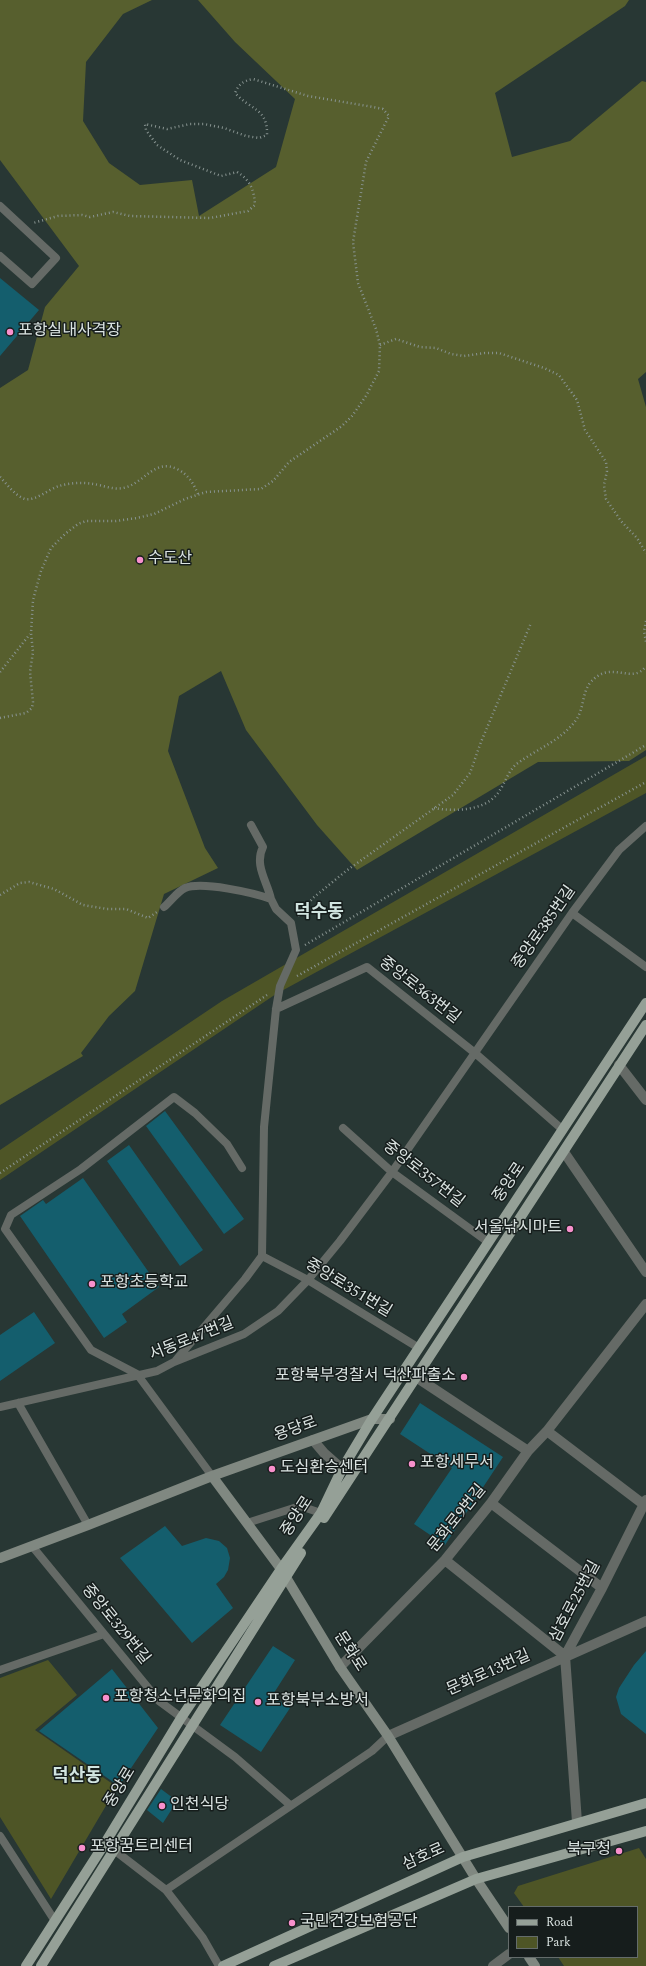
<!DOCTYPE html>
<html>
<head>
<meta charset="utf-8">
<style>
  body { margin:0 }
  #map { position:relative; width:646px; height:1966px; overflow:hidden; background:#283734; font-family:Spectral,serif }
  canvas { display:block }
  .legend { position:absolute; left:508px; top:1906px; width:130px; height:52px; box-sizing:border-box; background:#161d1c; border:1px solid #646c6b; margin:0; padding:5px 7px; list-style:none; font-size:12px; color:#dae3e1 }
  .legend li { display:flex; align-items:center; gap:8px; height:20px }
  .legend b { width:20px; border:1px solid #646c6b }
</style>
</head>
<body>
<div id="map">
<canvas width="646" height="1966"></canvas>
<ul class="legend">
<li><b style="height:5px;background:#95a097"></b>Road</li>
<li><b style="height:11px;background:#4e5526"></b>Park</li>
</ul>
</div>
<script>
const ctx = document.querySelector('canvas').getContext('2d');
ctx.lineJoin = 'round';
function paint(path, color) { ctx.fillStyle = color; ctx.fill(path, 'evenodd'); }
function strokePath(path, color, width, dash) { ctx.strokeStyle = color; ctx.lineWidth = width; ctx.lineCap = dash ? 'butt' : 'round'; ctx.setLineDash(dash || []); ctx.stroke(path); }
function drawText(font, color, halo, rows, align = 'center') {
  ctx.font = font + ' Spectral,"Noto Sans KR",serif'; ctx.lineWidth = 3; ctx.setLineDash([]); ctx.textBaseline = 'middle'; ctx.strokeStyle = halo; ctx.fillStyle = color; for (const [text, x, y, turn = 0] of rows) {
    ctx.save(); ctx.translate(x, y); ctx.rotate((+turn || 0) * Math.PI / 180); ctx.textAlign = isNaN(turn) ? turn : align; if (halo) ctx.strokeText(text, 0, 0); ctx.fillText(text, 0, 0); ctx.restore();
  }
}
paint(new Path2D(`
  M646,756v37l-370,201 -276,186v-30l222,-149z
  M48,1660l29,35 -42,35 82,57 -66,112 -51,-82v-139z
  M639,1848l7,11v107h-82l-6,-9h79v-50h-113l-10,-14 4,-7z`), '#4e5526');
paint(new Path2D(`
  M0,0h152l-29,14 -37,48 -3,59 26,42 31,22 52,-5 7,36 77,-49 19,-68 -60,-57 -37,-42h431l-4,6 -130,87 17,64 58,-16 72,-60 4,1v290l-8,7 8,28v343l-17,11 -91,1 -181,108 -40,-45 -71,-95 -25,-59 -42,25 -11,55 37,97 13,20 -54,26 -29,97 -26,25 -28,37 2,3 -83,49v-717l28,-18 17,-63 34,-41 -79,-106z`), '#575f2e');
paint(new Path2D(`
  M0,278l39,32 -39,46z
  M165,1111l79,108 -20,15 -78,-108z
  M129,1145l74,105 -23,16 -73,-105z
  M83,1178l76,109 -37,27 5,8 -23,16 -84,-122 23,-16 3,4z
  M34,1312l21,31 -55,38v-46z
  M420,1403l83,54 -58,88 -31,-21 38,-56 -52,-34z
  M165,1526l17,20 24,-8 13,3 8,7 3,10 -2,12 -4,7 -8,7 17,24 -41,35 -72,-85z
  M273,1646l22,14 -23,36 18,12 -29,44 -41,-27z
  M646,1651v83l-25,-20 -5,-17 3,-9 15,-23z
  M112,1669l46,59 -39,58 -80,-55z
  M161,1789l16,12 -14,22 -16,-13z`), '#145e6d');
strokePath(new Path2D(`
  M380,345l16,-6 24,8 16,1 15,6 13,2 21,-3h14l45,15 15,7 18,25 8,30 21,32 1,9 -3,14 2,14 15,22 16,17 9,15
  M0,477c7,7 15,19 25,22 11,2 24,-10 34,-13 10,-3 23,-4 34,-2 9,1 20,6 30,4 21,-4 31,-30 54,-19 12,6 16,14 21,25
  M646,621l-2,10 2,11
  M0,672l30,-38
  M0,718l26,-5 6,-5 1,-6 -3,-30 3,-20 -2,-19 2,-33 8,-29 10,-23 14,-14 13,-10 8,-3h30l21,-3 17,-4 31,-15 21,-7 55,-3 12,-8 16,-19 53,-36 10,-10 14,-20 13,-25 1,-26 -4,-16 -18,-46 -5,-41 13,-80 23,-46 -6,-7 -10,-2 -65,-11 -55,-17c-10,2 -14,5 -18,14 15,17 33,15 32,42l-8,3 -13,-2 -22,-8 -20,-4h-14l-23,5 -22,-5 1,6 11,15 23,15 41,16 16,-4c13,8 17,17 18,33l-7,6 -38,7 -80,-2 -17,-4 -23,5 -8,-2 -24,1 -25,7
  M434,808c21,4 54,3 66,-18 6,-9 9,-21 18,-27 19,-14 44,-23 58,-43 8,-11 6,-27 14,-37 21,-25 42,3 56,-17
  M0,895l20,-12 9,-1 25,7 29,16 24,4h19l22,9 9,-6
  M298,916l15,-18 33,-27 107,-76 17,-22 11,-31 50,-119
  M305,945l341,-200
  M297,976l349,-194
  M0,1173l267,-178`), '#889491', 2.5, [1, 3]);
strokePath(new Path2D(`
  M0,206l56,52 -24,26 -32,-28
  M251,825l12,22c-9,18 4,34 8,52
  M164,907c6,-5 14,-16 21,-19 17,-7 69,5 86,11l5,10 15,14 5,27 -16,36 -4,23 -12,118 -2,129 -17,23 -69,81
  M572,913l74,54
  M276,1009l91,-42 108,86 88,77
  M343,1128l49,44 96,70
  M262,1256l46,24 111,68
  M18,1403l70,122
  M0,1407l157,-36 17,-9 70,-28 34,-23 30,-31 32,-39 52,-69 180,-259 47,-63 27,-24
  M212,1476l-75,-102 -46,-24 -86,-121 6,-14 70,-46 93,-72 21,16 32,31 15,24
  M247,1523l53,-17 21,7
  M32,1546l127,155 76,56 55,48
  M0,1670l104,-36
  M0,1836l55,85
  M105,1843l61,47 37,48 16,28
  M166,1890l206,-139 16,-15`), '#656a66', 8);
strokePath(new Path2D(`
  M619,1065l27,35
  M564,1152l82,120
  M416,1377l112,74
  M547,1431l96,73
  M313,1440l11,13 18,16
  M491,1503l111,85
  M445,1560l120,96
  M340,1667l105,-107 46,-57 37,-52 19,-20 99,-127
  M388,1736l258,-115
  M577,1822l-12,-166 37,-68 44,-88
  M493,1966l16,-12`), '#656a66', 10);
strokePath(new Path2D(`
  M212,1476l69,93 59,98 48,69 88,143 33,49
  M0,1558l88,-33 124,-49 101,-36 59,-21h18
  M529,1957l6,9`), '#808881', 10);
strokePath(new Path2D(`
  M324,1518l322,-493
  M26,1966l79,-123 76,-125 100,-149 40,-56 21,-44 30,-50 274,-416
  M41,1966l260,-413
  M223,1966l240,-109 183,-54
  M274,1966l202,-87 170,-48`), '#95a097', 10);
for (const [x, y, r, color] of [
  [10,332,4,"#f890cc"],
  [140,560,4,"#f890cc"],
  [570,1229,4,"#f890cc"],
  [92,1284,4,"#f890cc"],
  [464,1377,4,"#f890cc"],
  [412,1464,4,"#f890cc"],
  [272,1469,4,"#f890cc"],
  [106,1698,4,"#f890cc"],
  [258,1702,4,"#f890cc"],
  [162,1806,4,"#f890cc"],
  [82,1848,4,"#f890cc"],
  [619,1851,4,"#f890cc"],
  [292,1923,4,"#f890cc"]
]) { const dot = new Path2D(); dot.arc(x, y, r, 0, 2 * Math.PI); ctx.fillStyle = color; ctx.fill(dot); strokePath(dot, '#161d1c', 1.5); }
drawText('16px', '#dae3e1', '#161d1c', [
  ["포항실내사격장",18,332],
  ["수도산",148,560],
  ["서울낚시마트",562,1229,"right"],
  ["포항초등학교",100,1284],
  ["포항북부경찰서 덕산파출소",456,1377,"right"],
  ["포항세무서",420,1464],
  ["도심환승센터",280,1469],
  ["포항청소년문화의집",114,1698],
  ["포항북부소방서",266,1702],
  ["인천식당",170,1806],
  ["포항꿈트리센터",90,1848],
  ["북구청",611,1851,"right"],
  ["국민건강보험공단",300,1923]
], 'left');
drawText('16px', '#dae3e1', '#161d1c', [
  ["중앙로385번길",545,928,-55],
  ["중앙로363번길",419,991,38],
  ["중앙로357번길",423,1175,38],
  ["중앙로",510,1183,-56],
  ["중앙로351번길",348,1289,31],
  ["서동로47번길",192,1340,-22],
  ["용당로",296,1430,-20],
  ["중앙로",298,1517,-57],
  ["문화로9번길",458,1519,-51],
  ["삼호로25번길",576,1602,-62],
  ["중앙로329번길",115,1625,51],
  ["문화로",349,1652,57],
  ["문화로13번길",489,1674,-24],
  ["중앙로",121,1788,-59],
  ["삼호로",424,1858,-24]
]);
drawText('bold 18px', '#d0e3df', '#161d1c', [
  ["덕수동",319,913],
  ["덕산동",77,1777]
]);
</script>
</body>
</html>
